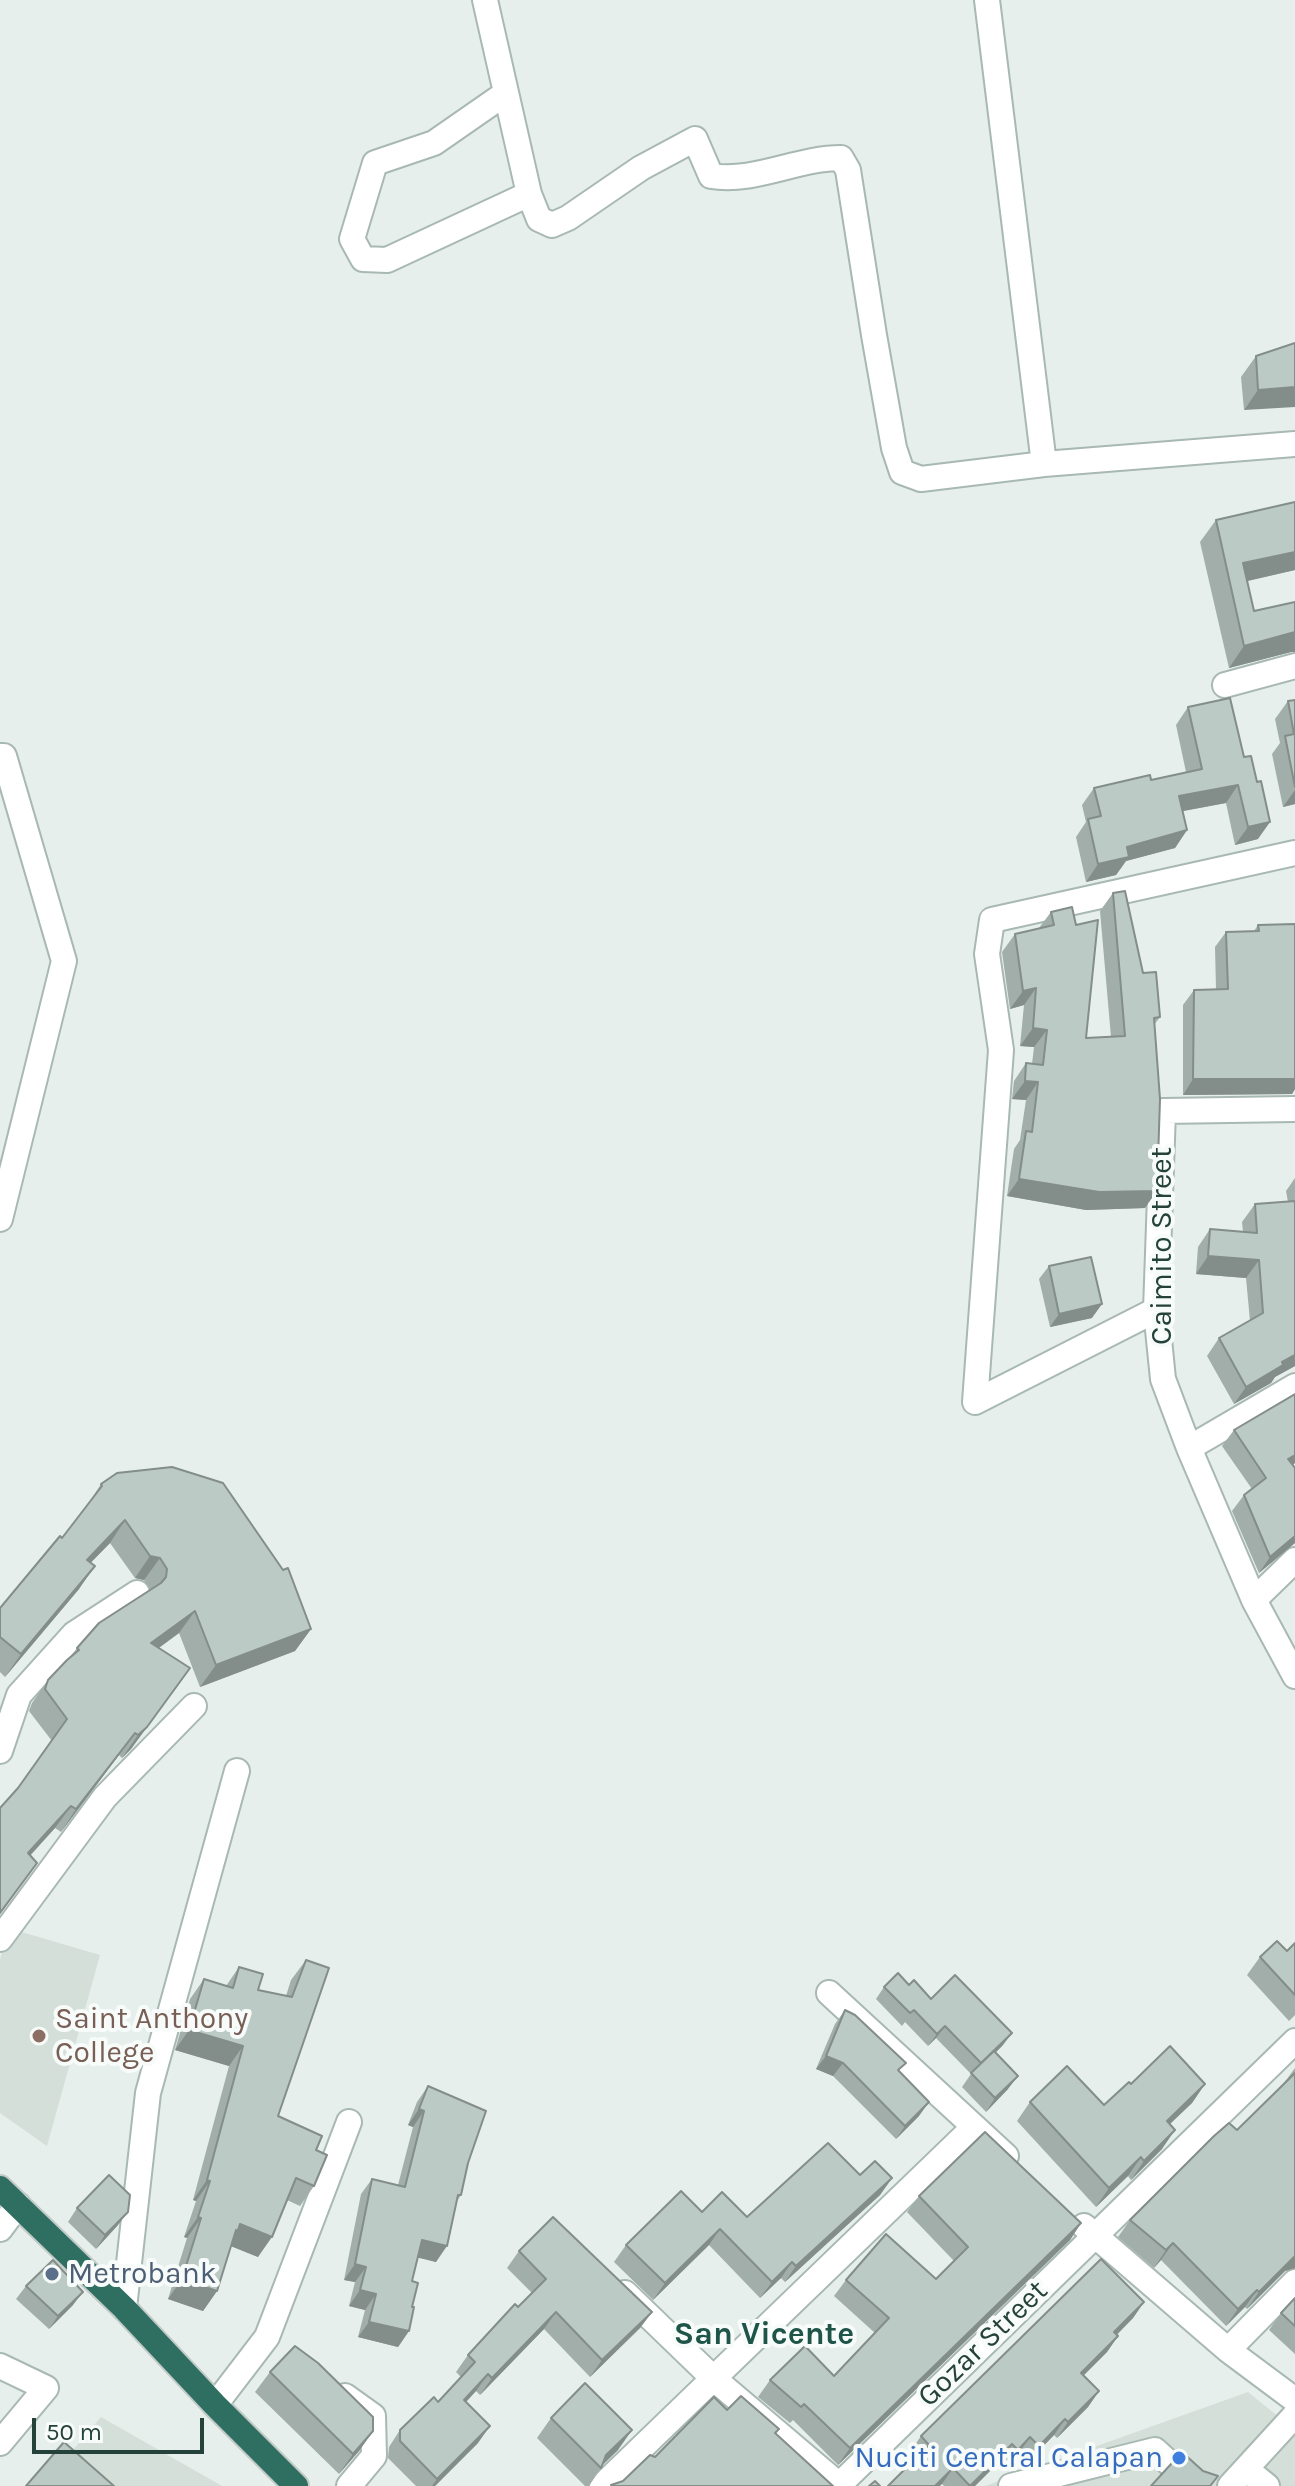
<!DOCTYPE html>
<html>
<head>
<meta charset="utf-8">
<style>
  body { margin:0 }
  #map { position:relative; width:1295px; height:2486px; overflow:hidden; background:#e6efeb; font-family:Karla,sans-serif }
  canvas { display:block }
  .scale { position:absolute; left:32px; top:2418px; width:172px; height:36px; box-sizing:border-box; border:4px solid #24423a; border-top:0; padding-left:10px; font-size:24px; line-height:28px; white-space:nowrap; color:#24423a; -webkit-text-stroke:6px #f7fbf9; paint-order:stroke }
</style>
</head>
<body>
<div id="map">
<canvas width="1295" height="2486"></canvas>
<div class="scale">50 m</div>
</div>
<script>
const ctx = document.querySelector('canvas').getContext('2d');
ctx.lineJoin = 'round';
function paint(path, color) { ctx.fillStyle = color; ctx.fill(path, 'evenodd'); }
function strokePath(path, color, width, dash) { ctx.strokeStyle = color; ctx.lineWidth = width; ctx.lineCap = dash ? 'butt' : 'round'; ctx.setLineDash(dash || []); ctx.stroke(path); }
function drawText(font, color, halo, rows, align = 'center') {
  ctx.font = font + ' Karla,sans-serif'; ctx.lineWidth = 8; ctx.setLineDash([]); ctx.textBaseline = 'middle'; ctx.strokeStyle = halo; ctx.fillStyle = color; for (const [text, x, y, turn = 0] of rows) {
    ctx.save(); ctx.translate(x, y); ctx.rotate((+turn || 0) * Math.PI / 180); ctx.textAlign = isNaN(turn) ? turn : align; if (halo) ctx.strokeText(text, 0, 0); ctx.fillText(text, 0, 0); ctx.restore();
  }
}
paint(new Path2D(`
  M8,1928l92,27 -53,191 -47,-33v-153z
  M1248,2392l47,38v56h-310z
  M101,2417l121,69h-180z`), '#d4dfda');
const minor = new Path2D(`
  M485,0l44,194 10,25 13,6 16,-7 73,-50 54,-29 16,37c44,7 86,-18 130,-18l7,12 26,165 20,113 8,24 19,7 123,-15 251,-20
  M987,0l57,464
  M506,93l-72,50 -59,20 -23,76 11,20 24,1 142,-66
  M1225,685l70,-19
  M0,756h4l60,205 -64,258
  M1295,1109l-132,2 -7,199 7,69 26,69 65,152 41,76
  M1156,1310l-181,92 26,-352 -14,-96 5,-34 303,-67
  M1189,1448l106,-62
  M1254,1600l41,-40
  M0,1751l19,-56 55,-61 63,-41
  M0,1939l105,-142 89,-91
  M829,1993l177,163
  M1084,2226l144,124 67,50
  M0,2229l18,-24
  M625,2293l88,85 126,107
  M124,2308l24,-215 89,-322
  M1228,2350l67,-68
  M0,2366l46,22 -46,55
  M345,2396l28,20 1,40 -25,30
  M215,2405l52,-68 82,-215
  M1246,2469l21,17
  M602,2486l372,-359
  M838,2486l457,-445
  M1011,2486l144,-36 39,36
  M1230,2486l65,-71`);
const highway = new Path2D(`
  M0,2188l124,120 91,97 81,81`);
strokePath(minor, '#a8b8b2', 28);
strokePath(highway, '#c2cac8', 28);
strokePath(minor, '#fff', 24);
strokePath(highway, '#2f6f62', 24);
paint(new Path2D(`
  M1295,343l-51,67 -3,-33 15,-21z
  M1216,520l79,50 -48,11 7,30 41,-9v50h-4l-62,16 -29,-126z
  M1230,698l28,141 -23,6 -9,-42 -43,8 4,19 -12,18 -49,13 -10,14 -30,7 -10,-45 10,-15 -4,-17 12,-17 57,-8 35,-8 -10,-47 12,-18z
  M1295,700v104l-12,3 -11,-53 8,-11 -5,-24 13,-18z
  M1113,893l47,124 -6,8 -9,183 -59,2 -79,-14 7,-47 6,-9 6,-40 -14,-1 2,-18 12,-18 6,1 2,-17 -14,-1 4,-41 -14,4 -8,-57 13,-18 24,-6 12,-16 35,126 25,-1 -11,-126z
  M1295,924v165l-3,5 -109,1v-90l11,-15 22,-1 -1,-42 11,-15 28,-1 4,-6z
  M1295,1178v188l-20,11 -4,6 -37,21 -27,-48 12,-18 31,-17 -4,-43 -50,-4 2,-27 12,-18 33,3 -1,-10 13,-18 33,-2 -2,-11z
  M1049,1266l43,52 -42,9 -11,-48z
  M1295,1394v69l-2,2 2,78 -36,30 -27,-62 12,-16 8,-6 -30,-43 12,-16z
  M101,1484l210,145 -16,22 -95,36 -21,-54 -20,15 15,42 -43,59 -9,9 -3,-3 -58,77 -6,-4 -25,28 7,7 -37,51v-106l18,-20 34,-47 -23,-30 3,-8 16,-23 24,-24 5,-8 74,-58 -7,-10 -9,-2 -25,-35 -20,20 -11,26 -74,88 -5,-5v-64l62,-70 24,-31z
  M1295,1943v72l-6,6 -42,-46 13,-18 27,-6z
  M306,1960l-28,156 38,34 -2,36 -14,20 -13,-6 -29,57 -27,-11 -14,45 -14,20 -35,-12 19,-61 -3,-1 12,-36 -3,-1 36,-134 -54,-16 15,-51 14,-20 22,7 13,-19 19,23 28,6 5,-16z
  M909,1985l94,60 -8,8 13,36 -22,23 -24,-25 9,-13 -35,-36 -8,8 -23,-24 -3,4 -26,-27 8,-12z
  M845,2010l74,106 -23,23 -63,-63 -17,-7 19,-45z
  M1295,2068v200l-10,3 -38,38 -2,-2 -19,19 -65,-66 -7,8 -36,-31 12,-17 107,-90 44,-43z
  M1131,2084h74l-13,19 -22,21 -8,25 -31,31 -3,-4 -32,31 -79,-86 13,-19 74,3z
  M428,2086l40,77 -7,32 -4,6 -21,61 -18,-5 -6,24v26l-3,24 -11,16 -40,-10 7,-27 -16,-4 6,-24 -11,-2 17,-86 11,-15 26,6 15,-58 -5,-2 9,-23z
  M860,2175l32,3 -12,17 -95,87 -4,-4 -21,20 -51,-53 -56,55 -39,-38 12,-17 76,-33 45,5z
  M919,2196l162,27 -11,17 -232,225 -45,-45 -3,3 -32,-26 12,-17 64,-4 41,-43 -41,-37 12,-16 90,-1 18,-18 -47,-49z
  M77,2208l41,17 -22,24 -28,-27z
  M519,2251l133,61 -12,16 -50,49 -46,-48 -64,66 -4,-4 -10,11 12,41 -43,43h-19l-28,-28 1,-11 11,-17 38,-28 23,-25 -5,-5 12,-17 64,-62 -25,-25z
  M26,2286l47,19 -24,24 -33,-30z
  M1295,2298v56l-26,-24 12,-17z
  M1144,2302l-11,16 -16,17 1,1 -11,16 -23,23 15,16 -11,16 -31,31 -3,-3 -26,27 -9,-9 -12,12 -6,-5 -26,26h-31l-34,-34 11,-16z
  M270,2372l103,59 -14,20 -20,23 -84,-82z
  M551,2418l67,32 -15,15 -14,21h-4l-48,-48z`), '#a1aea9');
paint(new Path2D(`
  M1295,387v20l-51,3 14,-20z
  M1295,552v18l-65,15 13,-22z
  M1295,632v20h-4l-62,16 15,-22z
  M1238,785l-12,18 -59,11 12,-18z
  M1295,790v14l-12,3z
  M1270,822l-12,17 -23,6 13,-18z
  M1187,830l-12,18 -49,13 -10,14 -30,7 12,-18 29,-17z
  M1036,988l-12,17 -14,4 13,-18z
  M1033,1028l14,2 -13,17 -14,-1z
  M1193,1079h102v10l-3,5 -109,1z
  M1025,1081l13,1 -12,18 -14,-1z
  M1019,1179l138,12 -12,17 -59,2 -79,-14z
  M1208,1256l51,4 -13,18 -50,-4z
  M1102,1304l-10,14 -42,9 9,-13z
  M1295,1355v11l-20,11 -4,6 -37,21 12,-17 36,-25z
  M1295,1455v8l-18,12 11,-16z
  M125,1520l-15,23 -38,39 15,-22z
  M1295,1536v7l-36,30 11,-16z
  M150,1556l10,2 -16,22 -9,-2z
  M95,1566l-16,23 -74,88 16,-23z
  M195,1611l-16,22 -44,32 16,-22z
  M311,1629l-16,22 -95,36 16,-22z
  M174,1690l-43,59 -9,9 16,-23z
  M135,1733l-16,22 -58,77 15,-23z
  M71,1806l-16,22 -43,47 16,-22z
  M945,2026l-9,12 -8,8 9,-12z
  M189,2030l54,16 -14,20 -54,-16z
  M1012,2033l-9,12 -31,31 9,-13z
  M826,2056l17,7 -10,13 -17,-7z
  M1018,2076l-10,13 -22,23 9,-14z
  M1205,2084l-13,19 -39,37 14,-19z
  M929,2102l-10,14 -23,23 9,-13z
  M419,2109l5,2 -11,16 -5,-2z
  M1175,2130l-13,19 -31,31 13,-19z
  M1141,2157l-13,19 -32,31 13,-19z
  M892,2178l-12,17 -95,87 11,-16z
  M207,2180l3,1 -14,20 -3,-1z
  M128,2212l-10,13 -22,24 9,-14z
  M198,2217l3,1 -14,20 -3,-1z
  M1081,2223l-11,17 -232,225 12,-17z
  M240,2224l32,13 -14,20 -30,-12 -6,5z
  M720,2229l-11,16 -56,55 12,-17z
  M422,2240l25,6 -11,16 -25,-6z
  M1173,2243l-12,17 -7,8 12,-18z
  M1295,2256v12l-10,3 -38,38 12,-17z
  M792,2262l-11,16 -21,20 12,-16z
  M355,2264l11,3 -11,15 -11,-2z
  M182,2279l35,12 -14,20 -35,-12z
  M360,2290l16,4 -11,16 -16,-4z
  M1257,2290l-12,17 -19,19 12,-17z
  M83,2292l-10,13 -24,24 9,-13z
  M1144,2302l-11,16 -30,30 11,-16z
  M556,2312l-12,17 -64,66 12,-17z
  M652,2312l-12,16 -50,49 12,-17z
  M369,2322l40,9 -11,16 -40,-10z
  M1118,2336l-11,16 -37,37 11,-16z
  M488,2374l-12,17 -24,26 12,-17z
  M1099,2391l-11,16 -31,31 11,-16z
  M1065,2419l-11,16 -26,27 11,-16z
  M490,2426l-12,17 -43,43h-3l5,-7z
  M632,2430l-14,20 -18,17 6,-12z
  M373,2431l-14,20 -20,23 14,-20z
  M1030,2437l-11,16 -12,12 11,-15z
  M1012,2444l-11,16 -26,26h-5z
  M953,2468l-11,16 -2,2h-5z`), '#838d89');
const building = new Path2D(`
  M1295,343v44l-37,3 -2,-34z
  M1295,502v50l-52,11 11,48 41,-9v30l-51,14 -28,-126z
  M1230,698l14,59 7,-1 6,26 4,-1 9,41 -22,5 -10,-42 -59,11 8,34 -60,17 2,10 -31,7 -10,-45 13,-3 -7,-28 56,-13 1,5 51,-11 -14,-62z
  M1295,700v87l-10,-51 9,-2 -6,-33z
  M1125,891l18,82 13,-1 4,45 -6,1 6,81 -3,92 -58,1 -80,-13 7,-48 6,1 6,-50 -13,-1 1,-18 17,2 4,-35 -14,-2 3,-40 -13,3 -8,-57 39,-9 -3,-13 21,-5 4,18 22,-5 -12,118 39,-2 -12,-143z
  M1295,924v155h-102l1,-89 34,-1 -2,-57 33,-1 -1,-6z
  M1295,1201v154l-13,7 1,3 -37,22 -27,-49 44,-25 -4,-53 -51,-4 2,-27 47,4 -2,-29z
  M1091,1257l11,47 -43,10 -10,-48z
  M1295,1394v61l-7,4 7,9v68l-25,21 -26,-62 22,-17 -32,-48z
  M172,1467l51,16 60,87 5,-2 23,61 -95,36 -21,-54 -44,32 39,25 -43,59 -9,8 -3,-2 -59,76 -5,-3 -43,47 9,10 -37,50v-105l18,-20 49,-69 -22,-30 3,-9 19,-20 12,-10 -2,-2 22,-25 62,-40 5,-6 1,-8 -7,-11 -10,-2 -25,-36 -38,40 8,6 -74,88 -21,-17v-29l60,-72 2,2 40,-52 -1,-2 16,-11z
  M1277,1941l10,10 8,-8v52l-35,-38z
  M306,1960l23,8 -51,148 44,20 -6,14 11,5 -13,31 -18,-8 -24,59 -32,-13 -2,6h-2l-19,61 -35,-12 19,-61 -3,-1 12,-36 -3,-1 36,-134 -54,-16 15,-51 29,9 6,-21 24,7 -5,16 34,7z
  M898,1973l11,12 5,-5 17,19 24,-24 57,58 -31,30 -36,-37 -8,8 -23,-24 -4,3 -26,-26z
  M845,2010l10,5 51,48 -8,7 31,32 -24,24 -62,-63 -17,-7z
  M1170,2046l35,38 -38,37 8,9 -31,31 -3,-4 -32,31 -79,-86 37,-36 37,39 25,-23 2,2z
  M994,2051l24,25 -23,22 -24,-25z
  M1295,2073v183l-36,36 -2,-2 -19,19 -65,-66 -7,7 -36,-30 84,-84 15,-13 8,7z
  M428,2086l58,25 -18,52 -7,32h-3l-11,51 -25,-6 -10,41 6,2 -6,24h2l-5,24 -40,-9 7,-28 -16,-4 6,-23 -11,-3 17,-85 33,8 19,-76 -5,-2z
  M985,2132l96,91 -231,225 -46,-44 -3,3 -31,-27 35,-34 29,30 55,-58 -43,-38 40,-46 50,45 32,-32 -49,-51z
  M828,2143l32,32 15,-14 17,17 -96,88 -4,-4 -20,20 -52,-53 -55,54 -39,-38 55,-54 21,21 20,-20 25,25z
  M109,2175l21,20 -2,17 -23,23 -28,-27z
  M553,2217l99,95 -50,48 -46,-48 -64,66 -4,-4 -24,26 26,26 -53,53 -37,-38v-11l34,-33 4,5 37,-40 -7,-7 47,-51 3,3 28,-28 -27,-28z
  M1101,2259l43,43 -30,30 4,4 -37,37 18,18 -31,31 -3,-3 -26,27 -9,-9 -12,13 -6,-6 -42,42 -17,-18 -18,18h-47l41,-41 -8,-9z
  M53,2260l30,32 -25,24 -32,-30z
  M1295,2298v28l-14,-13z
  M295,2346l23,17 55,54v14l-20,23 -83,-82z
  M585,2383l47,47 -26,25 -5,13 -50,-50z
  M741,2396l38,33 -4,4 58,53h-221l-1,-1 12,-4 27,-26 5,2 59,-60 13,13z
  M64,2442l50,44h-88z
  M1182,2452l21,19 15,5 -8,10h-59z
  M875,2481l5,5h-11z`);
paint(building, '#bbcac4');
strokePath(building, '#838d89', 2);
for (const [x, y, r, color] of [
  [39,2036,8,"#8d6e63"],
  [52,2274,8,"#5c6f8a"],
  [1179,2458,8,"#3f7fe0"]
]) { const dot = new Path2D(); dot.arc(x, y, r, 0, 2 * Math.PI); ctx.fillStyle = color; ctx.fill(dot); strokePath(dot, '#f7fbf9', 3); }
drawText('30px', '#24423a', '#f7fbf9', [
  ["Caimito Street",1162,1246,-90],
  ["Gozar Street",983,2344,-44]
]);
drawText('30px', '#785e54', '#f7fbf9', [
  ["Saint Anthony",55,2019],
  ["College",55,2053]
], 'left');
drawText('30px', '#4e5e75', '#f7fbf9', [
  ["Metrobank",68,2274]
], 'left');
drawText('30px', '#366cbe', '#f7fbf9', [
  ["Nuciti Central Calapan",1163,2458]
], 'right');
drawText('bold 32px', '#1f5548', '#f7fbf9', [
  ["San Vicente",764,2335]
]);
</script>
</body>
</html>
